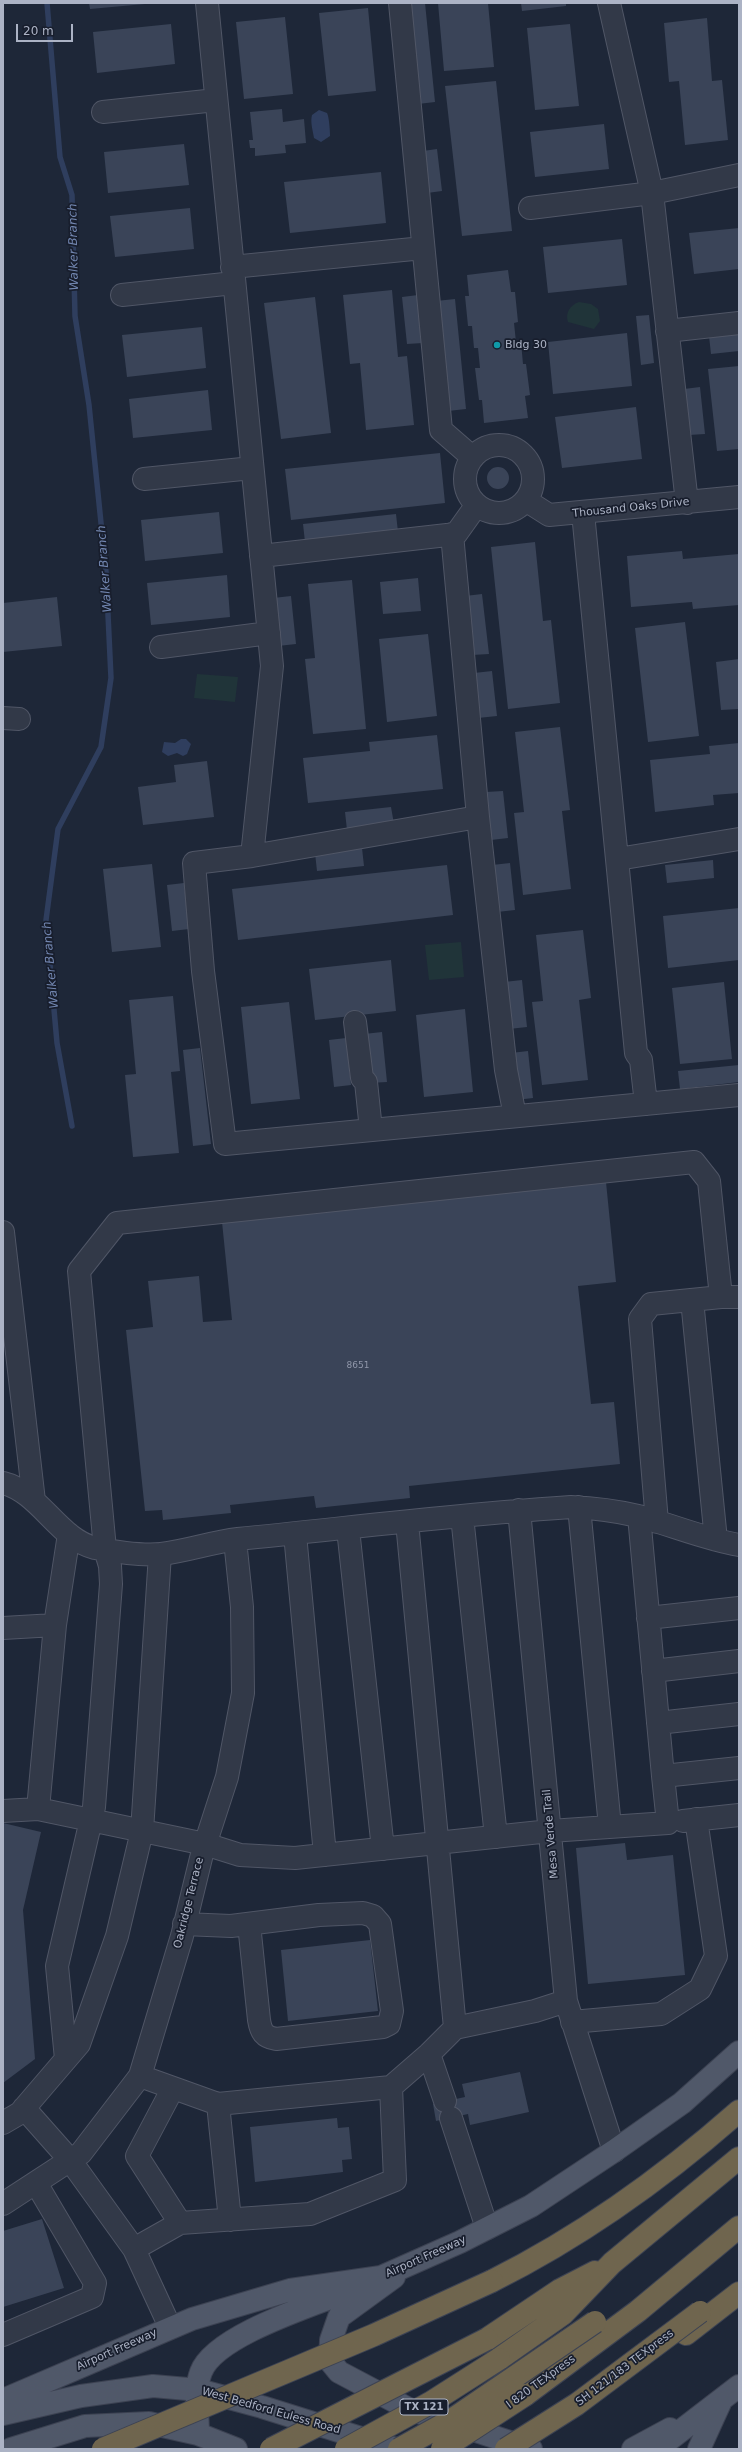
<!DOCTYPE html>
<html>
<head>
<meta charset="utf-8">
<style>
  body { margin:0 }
  #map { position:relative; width:742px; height:2452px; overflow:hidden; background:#1e2738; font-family:"DejaVu Sans",sans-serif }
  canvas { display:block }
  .frame { position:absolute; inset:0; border:4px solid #acb3c5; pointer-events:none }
  .scale { position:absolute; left:16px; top:24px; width:57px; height:18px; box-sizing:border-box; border:2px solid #acb3c5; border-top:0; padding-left:5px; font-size:12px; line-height:14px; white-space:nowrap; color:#acb3c5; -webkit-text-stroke:3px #181e2d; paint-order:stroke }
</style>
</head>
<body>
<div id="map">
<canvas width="742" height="2452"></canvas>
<div class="frame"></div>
<div class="scale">20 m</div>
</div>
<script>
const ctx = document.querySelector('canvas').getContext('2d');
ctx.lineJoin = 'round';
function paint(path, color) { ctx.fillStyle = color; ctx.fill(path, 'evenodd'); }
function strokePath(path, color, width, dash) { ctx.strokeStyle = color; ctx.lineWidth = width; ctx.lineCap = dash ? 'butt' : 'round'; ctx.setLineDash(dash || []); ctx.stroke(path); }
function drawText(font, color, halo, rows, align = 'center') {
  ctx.font = font + ' "DejaVu Sans",sans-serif'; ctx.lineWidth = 3.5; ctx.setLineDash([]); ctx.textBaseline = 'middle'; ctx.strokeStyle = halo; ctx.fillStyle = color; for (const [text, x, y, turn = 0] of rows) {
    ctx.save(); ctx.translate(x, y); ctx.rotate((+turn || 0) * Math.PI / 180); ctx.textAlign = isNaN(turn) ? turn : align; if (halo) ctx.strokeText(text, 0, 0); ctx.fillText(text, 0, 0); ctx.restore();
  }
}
paint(new Path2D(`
  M579,302l12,2 7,5 2,12 -6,8 -26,-7c-3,-9 2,-17 11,-20z
  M197,674l41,3 -3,25 -41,-4z
  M461,942l3,35 -35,3 -4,-35z`), '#203439');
paint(new Path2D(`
  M319,110l8,3c2,3 3,18 3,23l-9,6 -7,-4c-1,-7 -4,-16 -2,-23z
  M181,739h5l5,5 -4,10 -4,2 -6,-3 -9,3 -6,-4 2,-10 11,1z`), '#2f3e5e');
strokePath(new Path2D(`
  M47,3l13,154 12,38 3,121 14,89 17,167 5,106 -10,69 -43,82 -12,91 11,123 15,83`), '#2f3e5e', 5.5);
paint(new Path2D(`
  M89,3h56v1l-55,5z
  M407,3h18l10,99 -17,2z
  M438,3h50l6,64 -50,4z
  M521,3h45v3l-44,5z
  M368,8l8,83 -48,5 -9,-83z
  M285,17l8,77 -49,5 -8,-77z
  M707,18l5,63 10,-1 6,60 -43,5 -6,-64 -10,1 -5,-59z
  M171,24l4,40 -78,9 -4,-41z
  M570,24l9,82 -44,4 -8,-82z
  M496,81l16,150 -50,5 -17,-150z
  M282,109l1,13 21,-3 2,24 -21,2 1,8 -31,3v-8h-5l-1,-8h4l-3,-28z
  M604,124l5,45 -74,8 -5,-45z
  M184,144l5,41 -81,8 -4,-41z
  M437,149l5,42 -15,2 -4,-42z
  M381,172l5,51 -96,10 -6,-51z
  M190,208l4,41 -79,8 -5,-41z
  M739,228v41l-45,5 -5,-41z
  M622,239l5,46 -79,8 -5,-46z
  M508,270l3,22h4l3,30 -4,1 2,19h5l2,22h3l4,31 -5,1 3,22 -44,5 -2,-23h-3l-4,-32h5l-2,-20h-4l-2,-22h-4l-3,-30h4l-2,-21z
  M392,290l6,67 9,-1 7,69 -48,5 -6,-67 -10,1 -7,-69z
  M418,295l5,48 -16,1 -5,-47z
  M315,297l16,136 -50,6 -17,-136z
  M455,299l11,110 -18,2 -12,-110z
  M649,315l5,48 -13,2 -5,-49z
  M202,327l4,41 -79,9 -5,-42z
  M627,333l5,53 -79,8 -5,-52z
  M739,333v18l-28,3 -2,-18z
  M739,366v83l-22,2 -9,-82z
  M700,387l5,47 -16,1 -5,-46z
  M208,390l4,40 -79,8 -4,-39z
  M636,407l6,52 -80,9 -7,-51z
  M440,453l5,50 -154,17 -6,-51z
  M487 478a11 11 0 1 1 22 0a11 11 0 1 1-22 0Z
  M219,512l4,41 -78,8 -4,-41z
  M396,514l2,18 -93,10 -2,-18z
  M535,542l8,79 8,-1 9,83 -52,6 -17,-162z
  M682,551l1,8 56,-5v51l-46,4 -1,-7 -61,5 -4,-51z
  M227,575l3,42 -79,8 -4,-42z
  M418,578l3,33 -38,3 -3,-32z
  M352,580l14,149 -53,5 -8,-75 10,-1 -7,-74z
  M482,594l7,60 -17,1 -7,-59z
  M291,596l5,48 -18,2 -5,-48z
  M57,597l5,49 -59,6v-49z
  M685,622l14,114 -51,6 -13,-114z
  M428,634l9,82 -50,6 -8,-83z
  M739,659v50l-18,1 -5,-48z
  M492,671l5,45 -19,2 -4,-45z
  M560,727l10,83 -8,1 9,78 -48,6 -9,-82 10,-1 -9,-80z
  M437,735l6,54 -135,14 -5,-45 67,-7 -1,-9z
  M739,743v50l-26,2 1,10 -59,7 -5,-52 60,-6 -1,-8z
  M207,761l7,56 -71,8 -5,-38 38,-5 -2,-17z
  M503,791l5,47 -17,2 -5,-48z
  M391,807l3,17 -47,6 -2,-18z
  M362,848l2,18 -47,5 -2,-18z
  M713,860l1,18 -47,5 -2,-18z
  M510,863l5,47 -18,2 -5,-47z
  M152,864l9,83 -49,5 -9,-83z
  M447,865l6,50 -215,25 -6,-51z
  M184,883l5,46 -17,2 -5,-46z
  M739,908v52l-71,8 -5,-52z
  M583,930l8,68 -12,2 9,80 -46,5 -10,-83 11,-1 -7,-66z
  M391,960l5,51 -81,9 -6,-51z
  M522,980l5,47 -18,2 -5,-47z
  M724,982l8,77 -52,5 -8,-76z
  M173,996l7,75 -9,1 8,81 -46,4 -8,-82 11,-1 -7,-74z
  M289,1002l11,97 -49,5 -10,-97z
  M465,1009l8,83 -49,5 -8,-82z
  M382,1032l5,50 -18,1 -5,-49z
  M346,1038l5,47 -17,2 -5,-47z
  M200,1048l11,96 -18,2 -10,-96z
  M528,1051l5,47 -17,2 -5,-47z
  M739,1065v17l-59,7 -2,-18z
  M606,1182l10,100 -38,4 13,118 23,-2 6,62 -211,22 1,12 -94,10 -2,-12 -84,9 1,8 -68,7 -1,-10 -17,1 -19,-181 27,-3 -5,-46 51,-5 4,46 29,-2 -10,-98z
  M3,1823l38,9 -18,78 12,149 -32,24z
  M625,1843l2,17 46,-5 12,120 -97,9 -12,-136z
  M370,1940l8,71 -90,10 -7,-71z
  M520,2072l9,40 -59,13 -2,-11 -32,7 -3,-17 32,-7 -3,-13z
  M337,2118l1,10 11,-1 3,32 -10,1 1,12 -88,10 -5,-55z
  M42,2219l22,69 -61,19v-76z`), '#3a4458');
const minor = new Path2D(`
  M207,3l65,663 -20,190
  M400,3l41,427 31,27
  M609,3l43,190 35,310
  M103,112l113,-12
  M530,208l122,-15 87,-18
  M232,267l191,-19
  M122,295l112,-12
  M667,331l72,-8
  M465 479a34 34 0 1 1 68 0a34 34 0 1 1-68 0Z
  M144,479l108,-11
  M527,501l22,14 190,-18
  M583,513l53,540 5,7 5,44
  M452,534l26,283 28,253 9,46
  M261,556l195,-22 20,-28
  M161,647l108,-14
  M3,718l16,1
  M478,817l-226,39 -58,7 9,108 22,173 514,-49
  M618,859l121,-20
  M355,1022l7,56 4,4 5,48
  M3,1232l31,269
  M721,1297h18
  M692,1300l24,240
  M3,1483c37,9 55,56 92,65 21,4 45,8 66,6 26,-3 51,-12 77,-15 111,-11 222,-25 333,-32 23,1 46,4 67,9 34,9 67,23 101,29
  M579,1507l31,320
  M519,1510l47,491 48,150
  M462,1516l34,321
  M639,1516l24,260 76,-8
  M407,1522l48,506
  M348,1529l35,320
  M295,1534l30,321
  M648,1618l91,-10
  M3,1628l52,-3 14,-91
  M653,1671l86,-10
  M658,1723l81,-9
  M38,1809l17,-184
  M3,1811l35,-2 167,35 35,11 55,3 255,-27 118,-8 -5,-47
  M683,1821l56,-6
  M184,1924l47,2 88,-11 44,-2 10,3 7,8 12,87 -3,13 -6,3 -107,12c-12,-2 -15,-7 -17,-19l-10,-96
  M572,2022l89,-8 39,-25 16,-33 -20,-137
  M429,2054l16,47
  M66,2059l-9,-93 37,-159 17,-223 -1,-18 -5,-17 -26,-278 38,-48 577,-61 15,19 12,116 -70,7 -11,15 17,203
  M140,2076l78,28 173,-17 38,-33 26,-26 80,-17 31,-10
  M173,2088l-36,68 43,67
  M218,2104l12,116
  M24,2108l46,52 64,89 36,78
  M451,2118l36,110
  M3,2123l17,-10 59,-69 38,-108 25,-105 18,-277
  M3,2204l78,-51 59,-77 42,-140 20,-82 25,-77 16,-84 -1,-86 -7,-67
  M134,2249l46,-26 130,-9 85,-34 -4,-93
  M3,2335l89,-38 3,-14 -59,-100`);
const major = new Path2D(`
  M394,2277l-55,40 -8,23 -1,21 9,11 70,37 122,40
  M3,2400l189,-81 98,-29 91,-13 79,-35 71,-36 83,-55 68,-48 57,-51
  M3,2414l78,-18 72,-10 46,4 63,17 134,42
  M198,2434c0,-18 -4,-44 3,-62 14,-37 113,-67 150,-82
  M11,2449l74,-23 64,-3 49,11 38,15
  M633,2449l37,-20
  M657,2449l82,-63
  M699,2449l21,-46`);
const highway = new Path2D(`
  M492,2281c90,-45 171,-103 247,-170
  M686,2334l53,-41
  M487,2339l73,-49 35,-18
  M499,2359l64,-45 49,-51 127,-105
  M525,2395l113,-84 101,-84`);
strokePath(minor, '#505666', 24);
strokePath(major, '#3c4252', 24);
strokePath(highway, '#3d4353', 24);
strokePath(minor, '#323948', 22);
strokePath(major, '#505869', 22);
strokePath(highway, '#6f654e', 22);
const highwayBridge = new Path2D(`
  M103,2449l271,-114 118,-54
  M271,2449l216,-110
  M346,2449l84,-46 69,-44
  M399,2449l54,-30 142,-97
  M442,2449l83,-54
  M506,2449l71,-45 123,-92`);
strokePath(highwayBridge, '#3d4353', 24, []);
strokePath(highwayBridge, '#6f654e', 22);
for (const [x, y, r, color] of [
  [497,345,4,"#0f9aa8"]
]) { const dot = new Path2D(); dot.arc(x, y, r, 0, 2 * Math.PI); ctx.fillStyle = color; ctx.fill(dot); strokePath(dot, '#181e2d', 1.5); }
drawText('9px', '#9097aa', null, [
  ["8651",358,1366]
]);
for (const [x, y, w] of [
  [424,2407,48]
]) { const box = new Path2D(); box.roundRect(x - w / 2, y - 8, w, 16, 3); ctx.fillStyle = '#181e2d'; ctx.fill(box); strokePath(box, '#acb3c5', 1); }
drawText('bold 10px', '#acb3c5', null, [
  ["TX 121",424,2407]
]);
drawText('11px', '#acb3c5', '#181e2d', [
  ["Bldg 30",505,345]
], 'left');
drawText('11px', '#acb3c5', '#181e2d', [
  ["Thousand Oaks Drive",631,508,-6],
  ["Mesa Verde Trail",551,1834,-95],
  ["Oakridge Terrace",189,1903,-76],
  ["Airport Freeway",426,2257,-24],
  ["Airport Freeway",117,2350,-24],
  ["SH 121/183 TEXpress",625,2368,-37],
  ["I 820 TEXpress",541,2382,-36],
  ["West Bedford Euless Road",271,2411,16]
]);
drawText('italic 12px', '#7286b0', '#181e2d', [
  ["Walker Branch",74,247,-91],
  ["Walker Branch",105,569,-94],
  ["Walker Branch",51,965,-95]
]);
</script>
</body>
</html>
